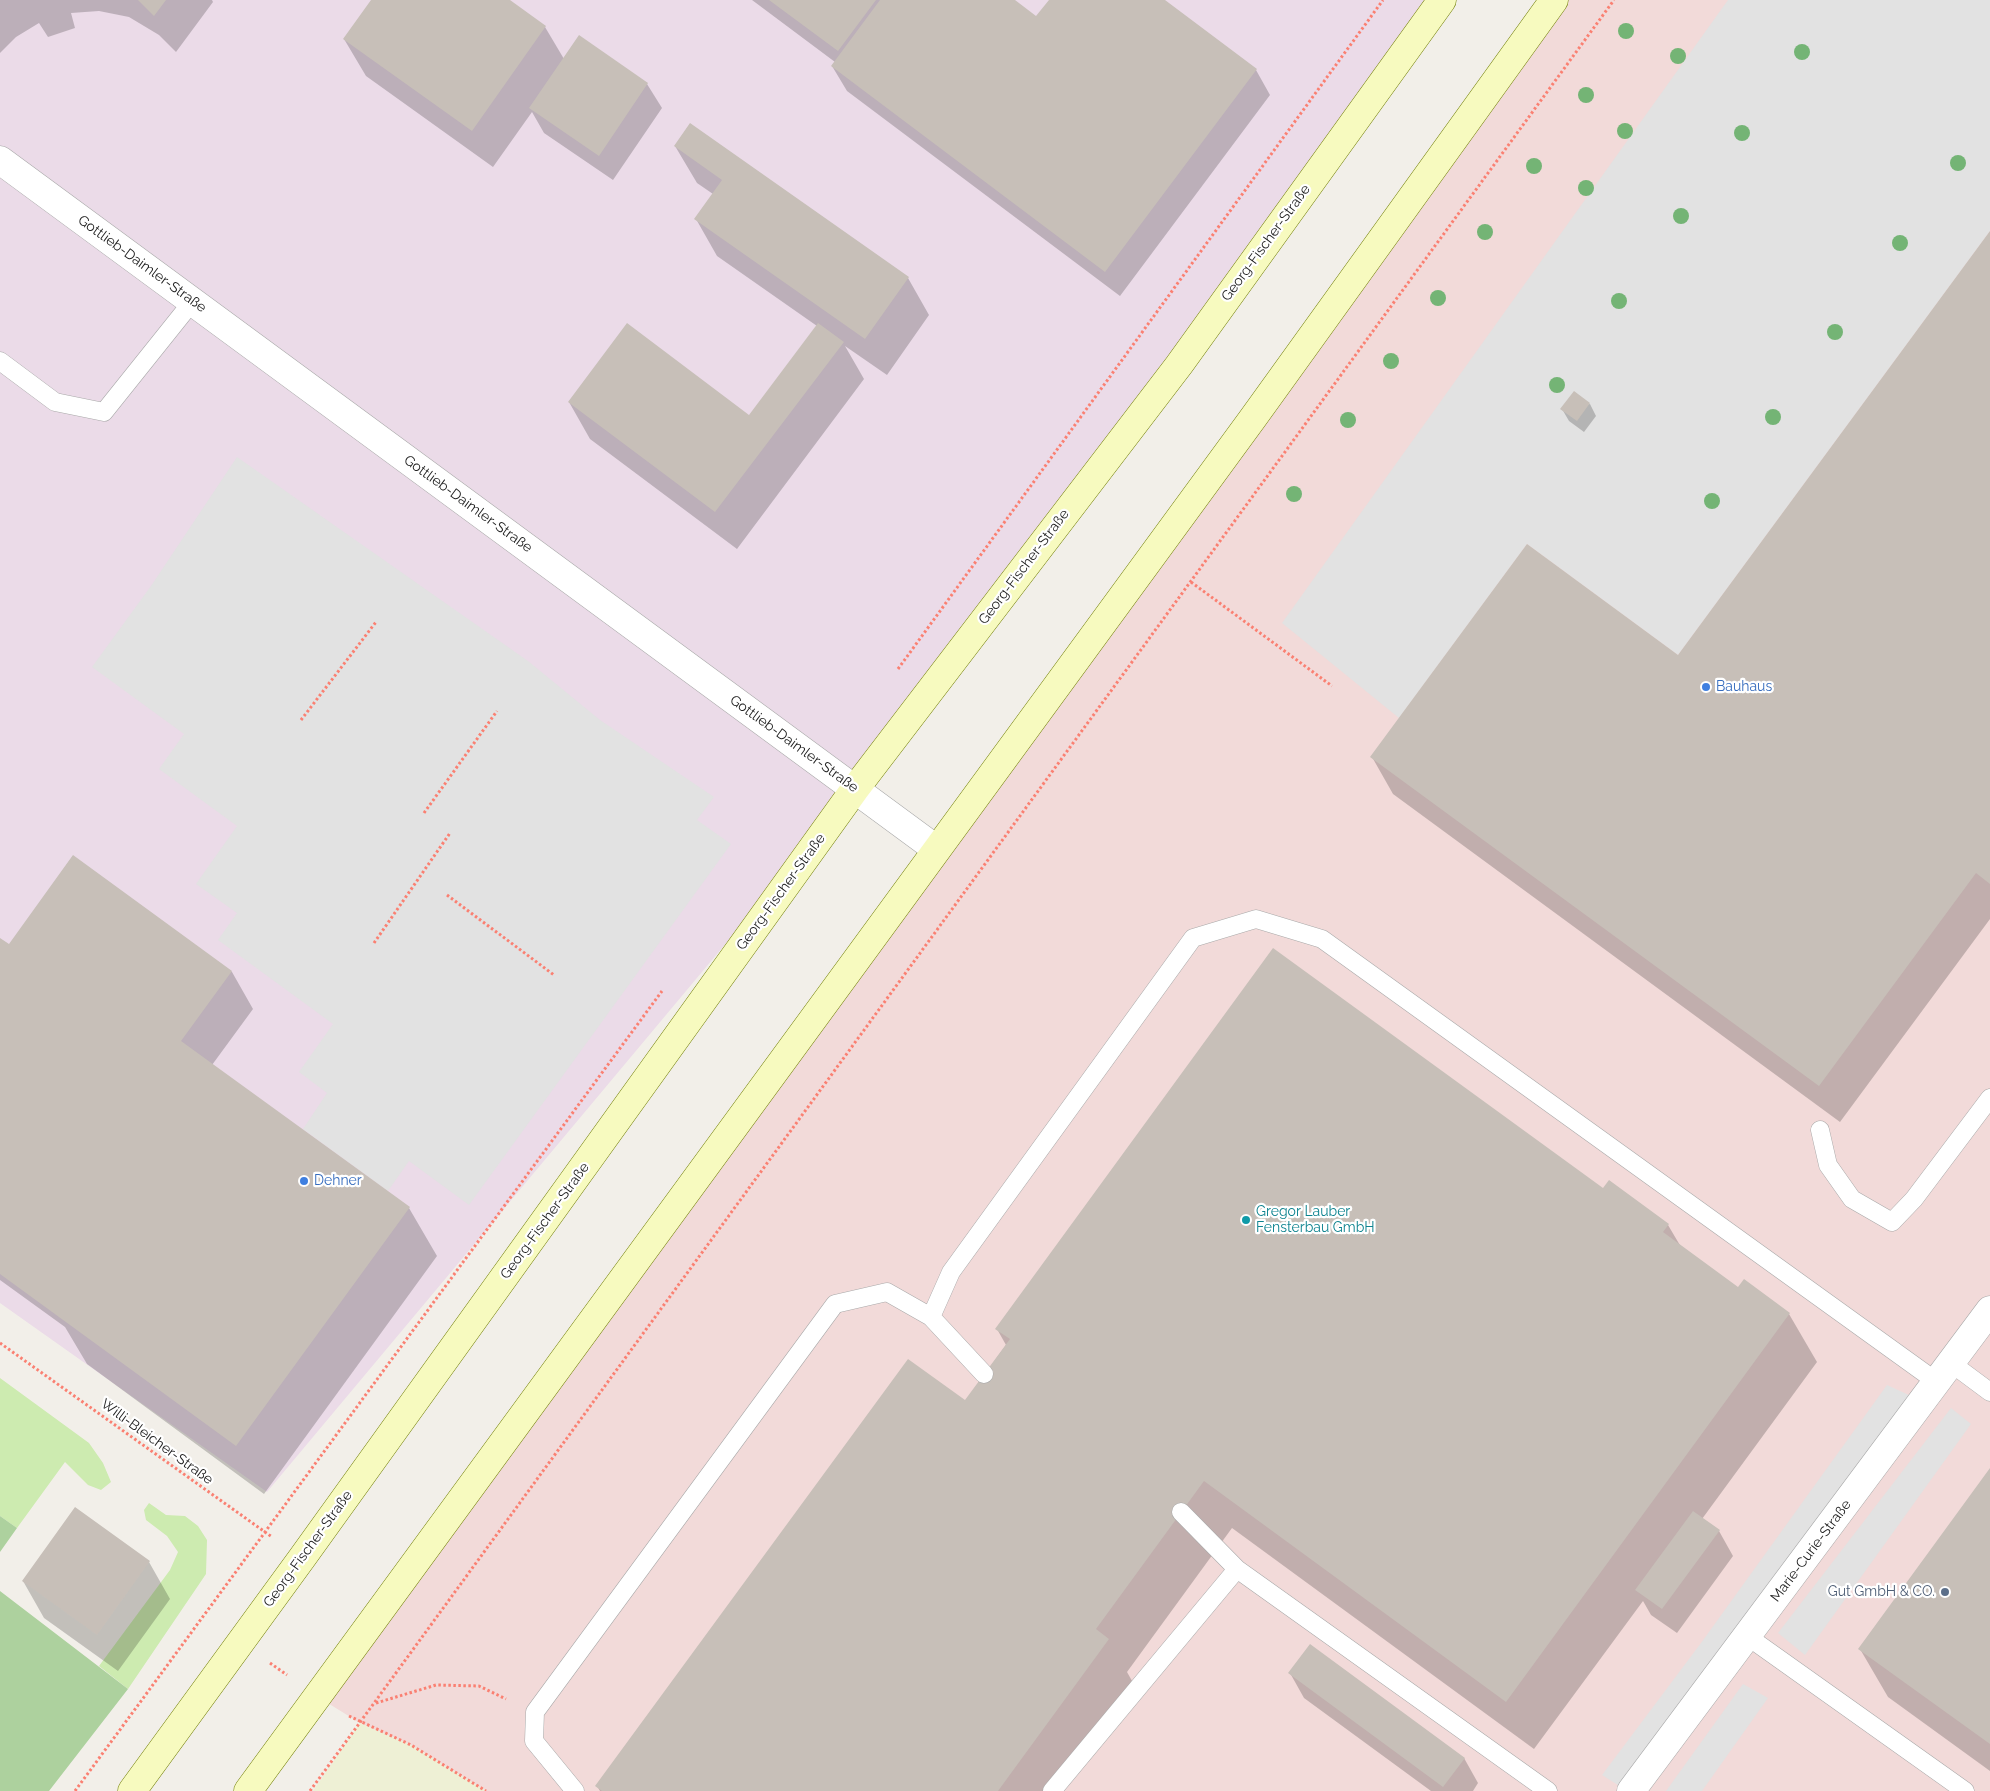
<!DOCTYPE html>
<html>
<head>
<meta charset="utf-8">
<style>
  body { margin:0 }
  canvas { display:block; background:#f2efe9 }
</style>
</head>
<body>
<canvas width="1990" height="1791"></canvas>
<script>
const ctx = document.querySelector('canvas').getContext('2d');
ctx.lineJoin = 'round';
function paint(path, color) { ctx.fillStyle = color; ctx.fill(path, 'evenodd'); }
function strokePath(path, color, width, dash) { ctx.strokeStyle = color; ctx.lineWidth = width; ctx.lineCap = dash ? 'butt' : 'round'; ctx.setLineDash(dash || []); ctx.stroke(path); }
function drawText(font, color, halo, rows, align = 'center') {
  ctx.font = font + ' Raleway,sans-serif'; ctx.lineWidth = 4.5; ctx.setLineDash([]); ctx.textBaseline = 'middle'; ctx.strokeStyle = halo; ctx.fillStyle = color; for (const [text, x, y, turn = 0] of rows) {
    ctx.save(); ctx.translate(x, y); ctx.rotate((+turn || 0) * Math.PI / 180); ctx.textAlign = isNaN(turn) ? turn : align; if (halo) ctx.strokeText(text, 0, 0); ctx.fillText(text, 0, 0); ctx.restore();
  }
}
paint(new Path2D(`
  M1554,0h436v1791h-1504l-75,-46 -51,-22 -42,-26z`), '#f2dad9');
paint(new Path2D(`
  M0,0h1442l-587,789 -588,703 -267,-189z`), '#ebdbe8');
paint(new Path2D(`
  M360,1723l51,22 75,46h-173z`), '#eef0d5');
paint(new Path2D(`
  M0,1378l89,65 14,20 8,19 -10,8 -13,-5 -23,-23 -48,66 -17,-12z
  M149,1503l17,12 19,1 13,10 9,14 -1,34 -78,115 -29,-23 71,-96 8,-18 -11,-16 -21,-16 -2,-10z`), '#cdebb0');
paint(new Path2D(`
  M0,1516l17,12 -17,24z
  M0,1591l128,98 -79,102h-49z`), '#add19e');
paint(new Path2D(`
  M1728,0h262v231l-312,424 -151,-111 -128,174 -117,-95z
  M237,457l291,204 72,59 114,77 -17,23 34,24 -262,361 -60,-44 -21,30 -85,-62 24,-36 -28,-21 34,-48 -115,-84 19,-27 -41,-29 41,-58 -78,-57 25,-35 -92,-67 59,-81z
  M1887,1385l24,11 -290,391 -19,-12 99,-132z
  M1951,1408l20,16 -166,231 -27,-22z
  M1743,1684l25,14 -66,93h-36z`), '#e2e2e2');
paint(new Path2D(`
  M0,0h212l1,2 -37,50 -17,-17 -30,-18 -30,-6 -28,2 4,15 -27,9 -9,-14 -23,14 -16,16z
  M372,0h136l37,27 19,32 83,25 15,24 -49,72 -69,-47 -12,-21 -39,55 -127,-91 -22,-37z
  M752,0h260l25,18 13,-18h113l93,70 14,25 -150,201 -273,-205 -15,-25 3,-4z
  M690,124l218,154 21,37 -42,60 -42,-29 19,33 -127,170 -147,-110 -21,-37 180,15 68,-91 -100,-70 -21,-37 17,-25 -16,-11 -22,-37z
  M1990,233v686l-150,203 -447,-328 -21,-37 307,-100z
  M1590,404l6,12 -12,16 -15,-11 -7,-12z
  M73,856l159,116 21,37 -41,56 197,143 28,48 -173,238 -177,-130 -22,-37 -65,-47v-341l9,7z
  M1603,1190l65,35 13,22 57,42 51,25 28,48 -115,157 17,12 14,25 -56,77 -26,-18 -8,-14 -109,148 -302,-221 -105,144 9,16 -75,103h-461l-3,-5 368,-384 41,-57 -9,-16z
  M1990,1471v300l-102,-74 -28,-48z
  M149,1562l21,37 -52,72 -74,-53 -21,-37z
  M1290,1673l174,85 14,25 -5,8h-42l-127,-93z`), '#0003');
paint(new Path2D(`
  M138,0h28l-12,16z
  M371,0h139l36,26 -74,105 -129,-92z
  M769,0h107l-38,51z
  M880,0h135l21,16 13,-16h116l92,69 -152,203 -274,-206z
  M579,35l69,48 -49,73 -70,-48z
  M690,123l219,154 -44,62 -171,-120 28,-39 -48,-34z
  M1990,231v653l-14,-11 -157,213 -449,-329 157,-213 151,111z
  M627,323l122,92 69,-92 26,19 -129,170 -147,-110z
  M1574,391l16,12 -13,18 -17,-12z
  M73,855l159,116 -51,70 229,166 -174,239 -236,-172v-336l9,6z
  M1273,948l330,240 6,-8 60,44 -6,8 75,55 6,-8 46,34 -284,389 -302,-221 -108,148 13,10 -111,152h-396l-7,-5 313,-427 57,41 45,-61 -15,-10z
  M1990,1468v276l-132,-95z
  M75,1507l75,54 -53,74 -75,-54z
  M1693,1511l27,19 -58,79 -27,-19z
  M1310,1644l155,114 -22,29 -155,-114z`), '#c7bfb8');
const lane = new Path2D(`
  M0,361l55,41 49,10 88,-110
  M1820,1130l8,35 24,34 40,23 22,-23 76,-101
  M1951,1363l39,29
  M984,1374l-53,-57 20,-45 242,-334 63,-19 66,20 615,443
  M1181,1512l56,57 311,222
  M1747,1636l218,155
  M575,1791l-41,-50 1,-29 300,-408 52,-12 44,25
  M1052,1791l185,-222`);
const street = new Path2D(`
  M0,160l936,689
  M1631,1791l359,-481`);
const secondary = new Path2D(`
  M132,1791l170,-233 553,-769 324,-424 263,-365
  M248,1791l1005,-1373 301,-418`);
strokePath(lane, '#a9a9a9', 19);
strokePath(street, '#a9a9a9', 29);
strokePath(secondary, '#707d05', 29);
strokePath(new Path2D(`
  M1191,582l141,104
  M898,669l485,-669
  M301,720l75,-98
  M424,813l73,-102
  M447,895l107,80
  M374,943l76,-110
  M0,1343l272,194
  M270,1663l17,12
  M376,1703l60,-18 43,1 27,13
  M349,1716l62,29 75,46
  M75,1791l587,-800
  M310,1791l1304,-1791`), '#fa8072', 3, [2.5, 2.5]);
strokePath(lane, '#fff', 18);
strokePath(street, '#fff', 28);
strokePath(secondary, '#f7fabf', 28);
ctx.fillStyle = '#74b475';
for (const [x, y] of [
  [1626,31],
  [1802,52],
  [1678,56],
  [1586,95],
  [1625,131],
  [1742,133],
  [1958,163],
  [1534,166],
  [1586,188],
  [1681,216],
  [1485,232],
  [1900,243],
  [1438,298],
  [1619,301],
  [1835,332],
  [1391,361],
  [1557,385],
  [1773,417],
  [1348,420],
  [1294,494],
  [1712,501]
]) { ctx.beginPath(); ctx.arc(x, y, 8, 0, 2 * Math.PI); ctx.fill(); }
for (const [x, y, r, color] of [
  [1706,687,5,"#3f7fe0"],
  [304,1181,5,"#3f7fe0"],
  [1246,1220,5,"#0f9aa8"],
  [1945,1592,5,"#5c6f8a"]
]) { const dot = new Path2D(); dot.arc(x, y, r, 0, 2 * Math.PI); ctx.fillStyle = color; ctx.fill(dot); strokePath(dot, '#fff', 2); }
drawText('14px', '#222', '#fff', [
  ["Georg-Fischer-Straße",1266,243,-54],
  ["Gottlieb-Daimler-Straße",142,264,36],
  ["Gottlieb-Daimler-Straße",468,504,36],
  ["Georg-Fischer-Straße",1024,567,-53],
  ["Gottlieb-Daimler-Straße",794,744,36],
  ["Georg-Fischer-Straße",781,892,-54],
  ["Georg-Fischer-Straße",545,1221,-54],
  ["Willi-Bleicher-Straße",157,1442,36],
  ["Georg-Fischer-Straße",308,1549,-54],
  ["Marie-Curie-Straße",1811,1551,-53]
]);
drawText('14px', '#366cbe', '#fff', [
  ["Bauhaus",1716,687],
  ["Dehner",314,1181]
], 'left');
drawText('14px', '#0d838f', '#fff', [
  ["Gregor Lauber",1256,1212],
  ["Fensterbau GmbH",1256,1228]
], 'left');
drawText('14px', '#4e5e75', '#fff', [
  ["Gut GmbH & CO.",1935,1592]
], 'right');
</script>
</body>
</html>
